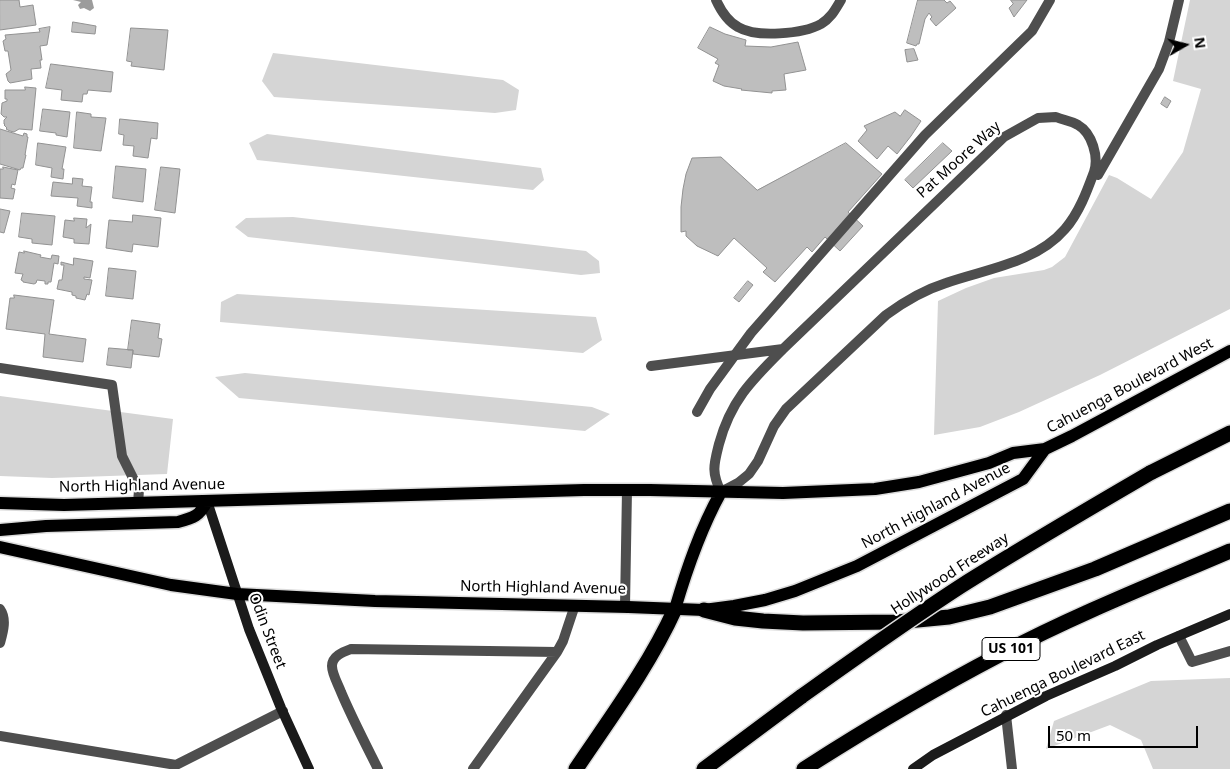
<!DOCTYPE html>
<html>
<head>
<meta charset="utf-8">
<style>
  body { margin:0 }
  #map { position:relative; width:1230px; height:769px; overflow:hidden; background:#fff; font-family:"Noto Sans",sans-serif }
  canvas { display:block }
  .north { position:absolute; left:1160px; top:20px; width:50px; height:50px; -webkit-text-stroke:4px #fff; paint-order:stroke; rotate:82deg; font-size:14px; font-weight:700; line-height:20px; text-align:center; color:#000 }
  .north::after { content:''; display:block; margin:auto; width:18px; height:22px; background:#000; clip-path:polygon(50% 0,100% 100%,50% 72%,0 100%) }
  .scale { position:absolute; left:1048px; top:726px; width:150px; height:22px; box-sizing:border-box; border:2px solid #000; border-top:0; padding-left:6px; font-size:15px; line-height:18px; white-space:nowrap; color:#000; -webkit-text-stroke:4px #fff; paint-order:stroke }
</style>
</head>
<body>
<div id="map">
<canvas width="1230" height="769"></canvas>
<div class="north">N</div>
<div class="scale">50 m</div>
</div>
<script>
const ctx = document.querySelector('canvas').getContext('2d');
ctx.lineJoin = 'round';
function paint(path, color) { ctx.fillStyle = color; ctx.fill(path, 'evenodd'); }
function strokePath(path, color, width, dash) { ctx.strokeStyle = color; ctx.lineWidth = width; ctx.lineCap = dash ? 'butt' : 'round'; ctx.setLineDash(dash || []); ctx.stroke(path); }
function drawText(font, color, halo, rows, align = 'center') {
  ctx.font = font + ' "Noto Sans",sans-serif'; ctx.lineWidth = 4; ctx.setLineDash([]); ctx.textBaseline = 'middle'; ctx.strokeStyle = halo; ctx.fillStyle = color; for (const [text, x, y, turn = 0] of rows) {
    ctx.save(); ctx.translate(x, y); ctx.rotate((+turn || 0) * Math.PI / 180); ctx.textAlign = isNaN(turn) ? turn : align; if (halo) ctx.strokeText(text, 0, 0); ctx.fillText(text, 0, 0); ctx.restore();
  }
}
paint(new Path2D(`
  M1190,0h40v309l-130,66 -81,37 -39,15 -46,8 4,-134 28,-13 28,-10 50,-8 8,-3 13,-10 44,-82 8,3 34,21 32,-47 18,-63 -28,-8z
  M273,53l230,27 16,10 -3,20 -21,3 -221,-16 -12,-16z
  M267,134l274,34 3,12 -11,10 -276,-30 -8,-17z
  M293,217l293,34 13,10 1,12 -19,2 -333,-38 -13,-10 11,-9z
  M237,294l359,23 6,23 -19,13 -363,-31 1,-20z
  M245,373l347,34 18,7 -25,17 -346,-33 -24,-21z
  M0,396l173,23 -6,55 -115,4 -52,-2z
  M1230,678v91h-77l-12,-29 -31,-15 -64,24 8,-28 97,-40z`), '#d5d5d5');
paint(new Path2D(`
  M73,0h19l2,8 -4,3 -6,-3 -4,1 -2,-4 3,-3z`), '#9c9c9c');
const building = new Path2D(`
  M0,0h19l1,7 13,-2 3,20 -36,5z
  M918,0h26l3,3 3,-2 6,7 -20,18 -6,-7 2,-2 -3,-4 -4,6 -6,25h-2l-1,2 -9,-3z
  M1011,0h16l-13,17 -5,-9 4,-4z
  M73,22l23,4 -1,8 -23,-2z
  M50,27l-3,18 -7,1 2,14h-2l1,8 -10,1 1,10 -22,4 -2,-2 -2,-7 5,-4 -3,-19h-3l-2,-10 3,-2 -1,-4 35,-3 -1,-3z
  M710,27l15,7 21,6 -1,6 26,1 27,-5 8,28 -22,4 2,16 -14,1v2l-31,-3 1,-1 -18,-3 -11,-5 6,-16 -4,-2 3,-4 -20,-11z
  M131,28l37,2 -4,40 -33,-4 1,-4 -5,-1z
  M914,49l4,11 -11,2 -2,-12z
  M51,64l62,8 -2,20 -23,-2 -1,4h-4l-1,8 -21,-2 1,-10 -16,-2z
  M25,87l11,1 -4,42 -13,-1 -5,3 -4,-1 -4,-2 1,-1 -3,-3 1,-1h-1v-4l3,-3h-3l-3,-3 1,-11 5,-2v-2h-2v-9h20z
  M1165,97l6,4 -4,7 -6,-4z
  M43,109l27,3 -3,25 -11,-2v-2l-16,-2z
  M905,110l16,11 -10,15 -14,18 -9,-8 -11,13 -19,-18 9,-11 -3,-4 31,-14 5,4z
  M77,112l14,2v3l15,1 -5,33 -27,-3z
  M120,119l38,4 -1,16 -6,-1 -3,20 -15,-2 1,-10 -11,-1 1,-10 -5,-1z
  M0,129l23,7 1,-3 3,1v3h1l-3,18h1l-3,13h-2l-1,2 -20,-6z
  M38,143l28,4 -4,22h2l-1,10 -12,-2 1,-9 -16,-3z
  M846,143l36,31 -34,38 15,14 -23,25 -15,-14 -13,15 -5,-5 -32,35 -12,-10 4,-4 -33,-30 -16,18 -21,-10 -11,-10v-5l-5,1v-25l2,-18 3,-15 6,-16 29,-1 36,33z
  M943,143l9,8 -39,37 -8,-8z
  M116,166l30,3 -3,33 -30,-4z
  M3,167l15,3 -3,15 -3,-1 -1,4 4,1 -2,10 -13,-1v-29h3z
  M161,167l19,2 -5,44 -20,-3z
  M73,178l10,1 -1,7 10,1 -2,15h2v6l-15,-2 1,-8 -27,-2 2,-14 19,2z
  M0,209l10,2 -6,22 -4,-1z
  M22,213l33,3 -3,29 -20,-2v-4l-13,-2z
  M133,215l28,3 -3,29 -25,-3 -1,8 -26,-4 3,-28 23,2z
  M74,218l13,1 -1,9 5,-4 -2,20 -15,-1v-4l-11,-2 2,-17 9,1z
  M24,251l17,4 -1,2 11,2 1,-4 7,1 -1,8 -4,-1 -3,19h-3v2h-3v-3l-8,-1 -1,3 -2,1 -11,-2v-1l-2,-1 2,-6 -8,-1 4,-21 5,1z
  M74,258l19,3 -3,17 -6,-1v2l8,1 -3,15 -2,-1 -2,6 -9,-2v-2l-4,-1v-3l-15,-3 2,-9h3l2,-15h-3v-3l12,3z
  M109,268l27,3 -3,28 -27,-3z
  M748,281l5,4 -14,17 -5,-4z
  M14,295l40,5 -5,34 37,5 -3,23 -40,-5 2,-23 -39,-5 4,-31h4z
  M132,320l28,4 -2,14 4,1 -3,18 -26,-3v-4h-5z
  M109,348l24,2 -2,18 -24,-3z`);
paint(building, '#bebebe');
strokePath(building, '#929292', 1);
const primary = new Path2D(`
  M0,503l64,2 520,-15h66l133,3 92,-4 44,-7 70,-19 24,-10 32,-4 27,-13 158,-85
  M0,530l46,-4 132,-4c15,-4 22,-6 29,-21
  M0,547l171,38 66,9 138,7 253,6 76,3 30,-4 31,-6 30,-9 62,-25 166,-87 22,-30
  M675,609c12,-41 25,-79 46,-117`);
const motorway = new Path2D(`
  M1150,473l80,-40
  M704,610l31,8 28,3 40,2 94,-1 52,-5 41,-10 105,-38 135,-58
  M576,769c35,-52 73,-103 99,-160
  M704,769l98,-73
  M804,769c64,-41 130,-80 197,-115 74,-39 152,-70 229,-103`);
strokePath(primary, '#dbdbdb', 15);
strokePath(motorway, '#dbdbdb', 18);
strokePath(new Path2D(`
  M1056,117c7,3 16,4 22,8 14,8 21,32 16,47 -7,19 -15,41 -29,57 -29,34 -79,40 -119,54 -22,7 -41,18 -60,32l-100,94 -12,17 -16,35 -9,13 -11,9 -17,9c-10,-20 -7,-28 -2,-48 12,-44 33,-64 64,-95l221,-212 34,-19z
  M1098,175l61,-106 10,-27 10,-42
  M651,366l132,-17
  M625,606l2,-116
  M0,609c7,10 3,23 0,34
  M1179,636l13,26 38,-11
  M557,652l6,-11 12,-36
  M0,736l176,29 107,-54
  M378,769c-13,-26 -26,-51 -37,-77 -3,-8 -9,-18 -9,-26 0,-10 11,-14 19,-17l206,3 -84,117`), '#4e4e4e', 10);
strokePath(new Path2D(`
  M716,0c5,11 11,21 22,27 18,11 65,7 83,-3 10,-6 14,-14 20,-24
  M697,412l13,-23 41,-56 174,-198 107,-104 18,-31`), '#4e4e4e', 10);
strokePath(new Path2D(`
  M0,368l112,17 10,71 17,34 -1,13
  M1006,715l6,54`), '#4e4e4e', 10);
strokePath(new Path2D(`
  M207,501l42,128 32,79 28,61
  M913,769l20,-14 113,-59 69,-30 42,-21 73,-31`), '#1b1b1b', 10);
strokePath(primary, '#000', 12);
strokePath(motorway, '#000', 15);
const motorwayBridge = new Path2D(`
  M802,696c52,-37 105,-75 159,-110 62,-39 126,-76 189,-113`);
strokePath(motorwayBridge, '#dbdbdb', 18, []);
strokePath(motorwayBridge, '#000', 15);
for (const [x, y, w] of [
  [1011,649,58]
]) { const box = new Path2D(); box.roundRect(x - w / 2, y - 11.5, w, 23, 4); ctx.fillStyle = '#fff'; ctx.fill(box); strokePath(box, '#000', 1); }
drawText('bold 14px', '#000', null, [
  ["US 101",1011,649]
]);
drawText('15px', '#000', '#fff', [
  ["Pat Moore Way",959,160,-42],
  ["Cahuenga Boulevard West",1130,386,-28],
  ["North Highland Avenue",142,486,-1],
  ["North Highland Avenue",936,506,-28],
  ["Hollywood Freeway",950,574,-33],
  ["North Highland Avenue",543,588,1],
  ["Odin Street",267,631,69],
  ["Cahuenga Boulevard East",1063,674,-26]
]);
</script>
</body>
</html>
